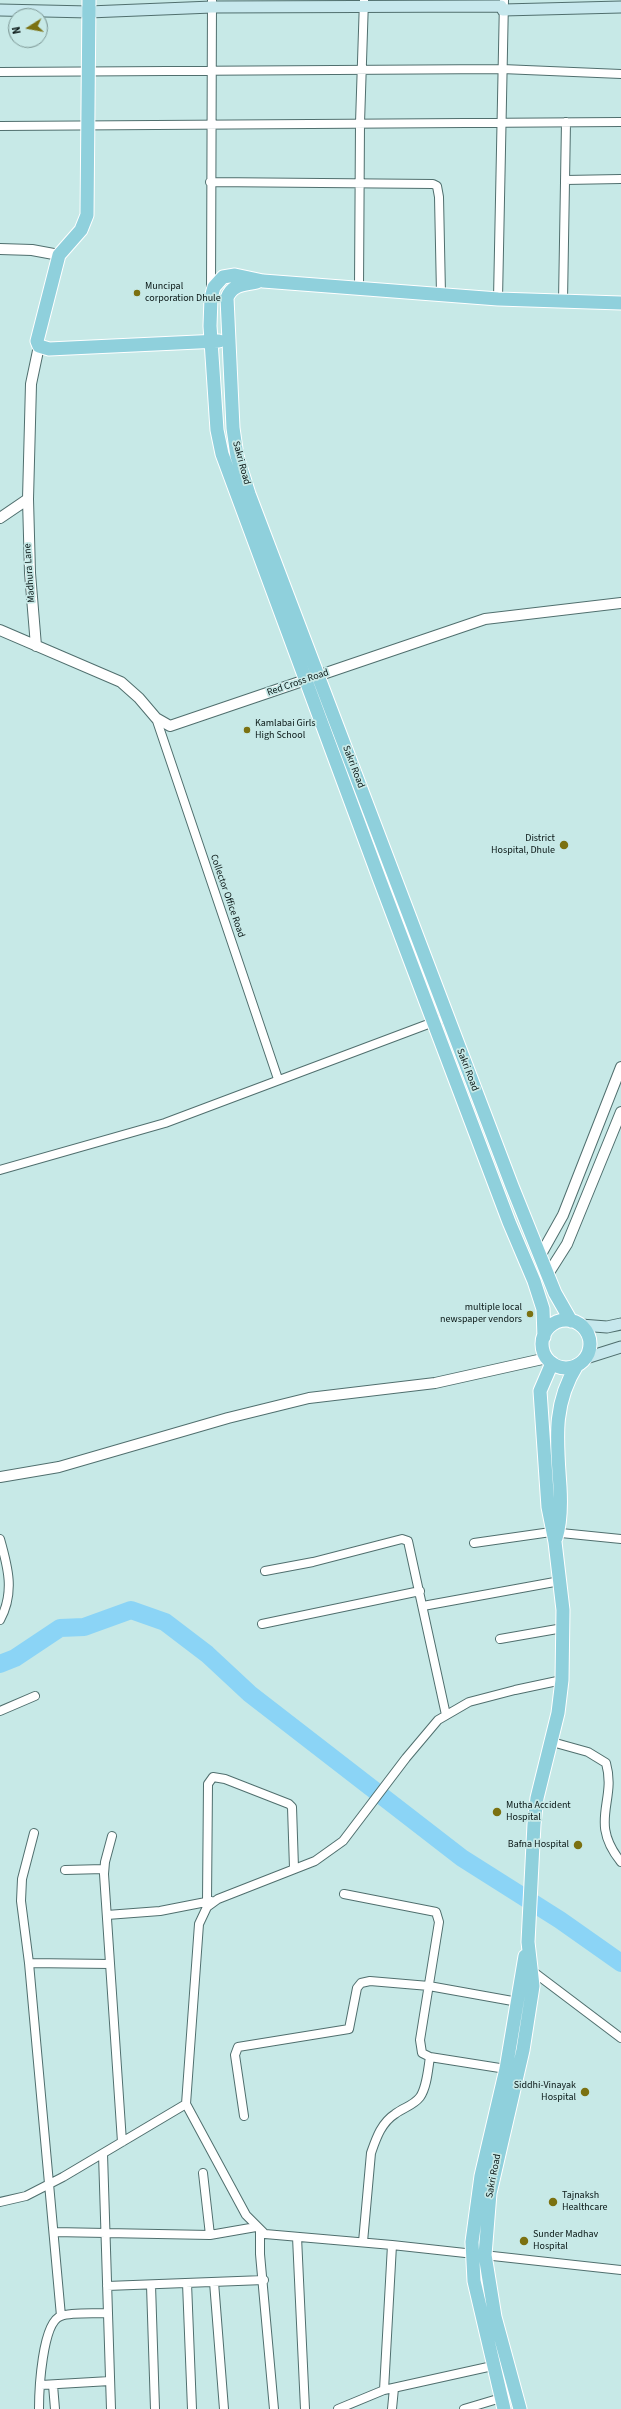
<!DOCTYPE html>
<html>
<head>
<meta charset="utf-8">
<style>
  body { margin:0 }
  #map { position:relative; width:621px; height:2409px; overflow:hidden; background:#c7e9e7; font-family:"Source Sans 3",sans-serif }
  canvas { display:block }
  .north { position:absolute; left:8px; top:8px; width:40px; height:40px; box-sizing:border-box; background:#c7e9e7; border:1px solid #7b9593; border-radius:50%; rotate:259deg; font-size:11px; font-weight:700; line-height:16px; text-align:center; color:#091615 }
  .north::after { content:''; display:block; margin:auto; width:14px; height:18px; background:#7b7111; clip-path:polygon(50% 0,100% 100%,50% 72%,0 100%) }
</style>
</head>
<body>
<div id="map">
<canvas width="621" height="2409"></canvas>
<div class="north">N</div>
</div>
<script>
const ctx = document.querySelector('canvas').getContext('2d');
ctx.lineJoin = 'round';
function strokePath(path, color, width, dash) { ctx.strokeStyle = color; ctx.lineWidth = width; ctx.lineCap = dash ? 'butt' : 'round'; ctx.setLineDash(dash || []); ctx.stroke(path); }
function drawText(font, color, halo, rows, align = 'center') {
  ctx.font = font + ' "Source Sans 3",sans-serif'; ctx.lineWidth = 3.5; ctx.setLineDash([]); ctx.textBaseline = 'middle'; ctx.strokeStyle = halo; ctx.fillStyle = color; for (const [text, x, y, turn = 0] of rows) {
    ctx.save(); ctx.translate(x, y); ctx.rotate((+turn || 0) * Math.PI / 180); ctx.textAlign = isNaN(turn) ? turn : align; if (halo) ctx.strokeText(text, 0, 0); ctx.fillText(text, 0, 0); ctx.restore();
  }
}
strokePath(new Path2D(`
  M0,1664l15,-6 45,-30 24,-1 47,-17 34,12 42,32 43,40 212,164 98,62 61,43`), '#8bd4f6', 18);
const minor = new Path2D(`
  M0,72l502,-3 119,5
  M0,126l621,-4
  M565,180l56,-1
  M210,182l223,2 4,2 2,11 2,97
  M359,287l1,-164 4,-123
  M211,291l1,-291
  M498,299l6,-299
  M563,301l3,-179
  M156,718l122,361
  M0,1170l165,-47 282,-106
  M0,1539c8,28 15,54 0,81
  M474,1543l77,-11 70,7
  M265,1571l48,-9 89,-23 6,2 38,174
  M423,1606l137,-25
  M262,1624l158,-33
  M500,1639l63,-11
  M562,1680l-47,10 -46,12 -31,18 -32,38 -63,83 -28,20 -97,38 -11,8 -8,17 -13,180 60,111 19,19 127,11 229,25
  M0,1711l35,-15
  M552,1742l36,10 18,11c11,39 -18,58 15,99
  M34,1833l-12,46 -1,22 8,62 32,353
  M112,1836l-7,26 -1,12 18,268
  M65,1870l39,-1
  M344,1894l92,18 3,10 -19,118 2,13 8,4 76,12
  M207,1901l1,-117 5,-7 12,2 64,25 3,3 2,61
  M107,1915l53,-4 51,-10
  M29,1963l81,1
  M531,1970l90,68
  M244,2116l-9,-61 3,-8 111,-18 8,-41 4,-5 9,-2 59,5 89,16
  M103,2154l8,255
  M203,2173l7,62
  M0,2202l26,-6 37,-19 123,-73
  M260,2231v23l14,155
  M54,2232l156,3 46,-8
  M297,2237l8,172
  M363,2242l8,-89c5,-14 10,-30 24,-39 9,-7 18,-8 25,-17 7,-10 8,-28 10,-40
  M214,2282l10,127
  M187,2283l5,126
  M151,2285l4,124
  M107,2286l157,-6
  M41,2385l69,-4
  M53,2385l2,24
  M384,2390l8,-145
  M39,2409c0,-18 3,-87 22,-93 11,-4 34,-2 46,-3
  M338,2409l46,-19 113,-25
  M392,2409l2,-21
  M464,2409l37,-11`);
const tertiary = new Path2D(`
  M0,249l32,1 27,5
  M28,499l2,74 6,73
  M0,518l28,-19 3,-115 8,-38
  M0,630l121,52 18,16 17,20 14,8 315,-107 136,-16
  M540,1256l23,-41 58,-148
  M548,1274l19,-30 54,-132
  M0,1477l59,-10 169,-49 81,-20 126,-15 112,-25`);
const secondary = new Path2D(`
  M0,10l89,2 123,-5 289,-1 2,4 118,-3
  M581,1325l26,2 14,-3
  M586,1358l35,-11`);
const primary = new Path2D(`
  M89,0l-2,215 -6,15 -22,25 -22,86 2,5 10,3 170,-8
  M257,282c-13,3 -25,2 -30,16l6,130 4,28 12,38 263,692 43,107 16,28
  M542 1344a24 24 0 1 1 48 0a24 24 0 1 1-48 0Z
  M544,1337l-1,-28 -9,-28 -25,-59 -130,-344 -157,-424 -5,-24 -7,-104 1,-28 3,-11 9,-10 12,-2 28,6 235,18 123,4
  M556,1538c5,-16 5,-34 4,-51 -3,-46 -8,-82 17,-122
  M504,2409l-30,-128 -2,-39 9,-66 25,-107 19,-113
  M520,2409l-25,-92 -10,-62 5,-62 33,-143 10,-64 -5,-44 6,-118 3,-26 21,-85 4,-33 1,-70 -8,-68 -7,-35 -8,-116 12,-28`);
strokePath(minor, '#506f6e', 10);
strokePath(tertiary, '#506f6e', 12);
strokePath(secondary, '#506f6e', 13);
strokePath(primary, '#fff', 15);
strokePath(minor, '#fff', 8);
strokePath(tertiary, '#fff', 10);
strokePath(secondary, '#c7e8ed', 11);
strokePath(primary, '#8fd0dc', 13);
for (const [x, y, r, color] of [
  [137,293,4,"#7b7111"],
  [247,730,4,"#7b7111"],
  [564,845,5,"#7b7111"],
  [530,1314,4,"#7b7111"],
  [497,1812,5,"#7b7111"],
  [578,1845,5,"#7b7111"],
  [585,2092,5,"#7b7111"],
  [553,2202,5,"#7b7111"],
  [524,2241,5,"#7b7111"]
]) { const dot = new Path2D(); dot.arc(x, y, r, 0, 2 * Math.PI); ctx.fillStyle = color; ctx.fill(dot); strokePath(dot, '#c7e9e7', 1.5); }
drawText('10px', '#091615', '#c7e9e7', [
  ["Muncipal",145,287],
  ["corporation Dhule",145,299],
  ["Kamlabai Girls",255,724],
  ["High School",255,736],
  ["District",555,839,"right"],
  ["Hospital, Dhule",555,851,"right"],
  ["multiple local",522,1308,"right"],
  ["newspaper vendors",522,1320,"right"],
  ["Mutha Accident",506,1806],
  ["Hospital",506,1818],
  ["Bafna Hospital",569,1845,"right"],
  ["Siddhi-Vinayak",576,2086,"right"],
  ["Hospital",576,2098,"right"],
  ["Tajnaksh",562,2196],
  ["Healthcare",562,2208],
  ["Sunder Madhav",533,2235],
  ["Hospital",533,2247]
], 'left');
drawText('10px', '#091615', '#c7e9e7', [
  ["Sakri Road",241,463,75],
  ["Madhura Lane",30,573,-94],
  ["Red Cross Road",298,683,-19],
  ["Sakri Road",353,767,69],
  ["Collector Office Road",227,896,71],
  ["Sakri Road",467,1070,69],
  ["Sakri Road",494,2176,-79]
]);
</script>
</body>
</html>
